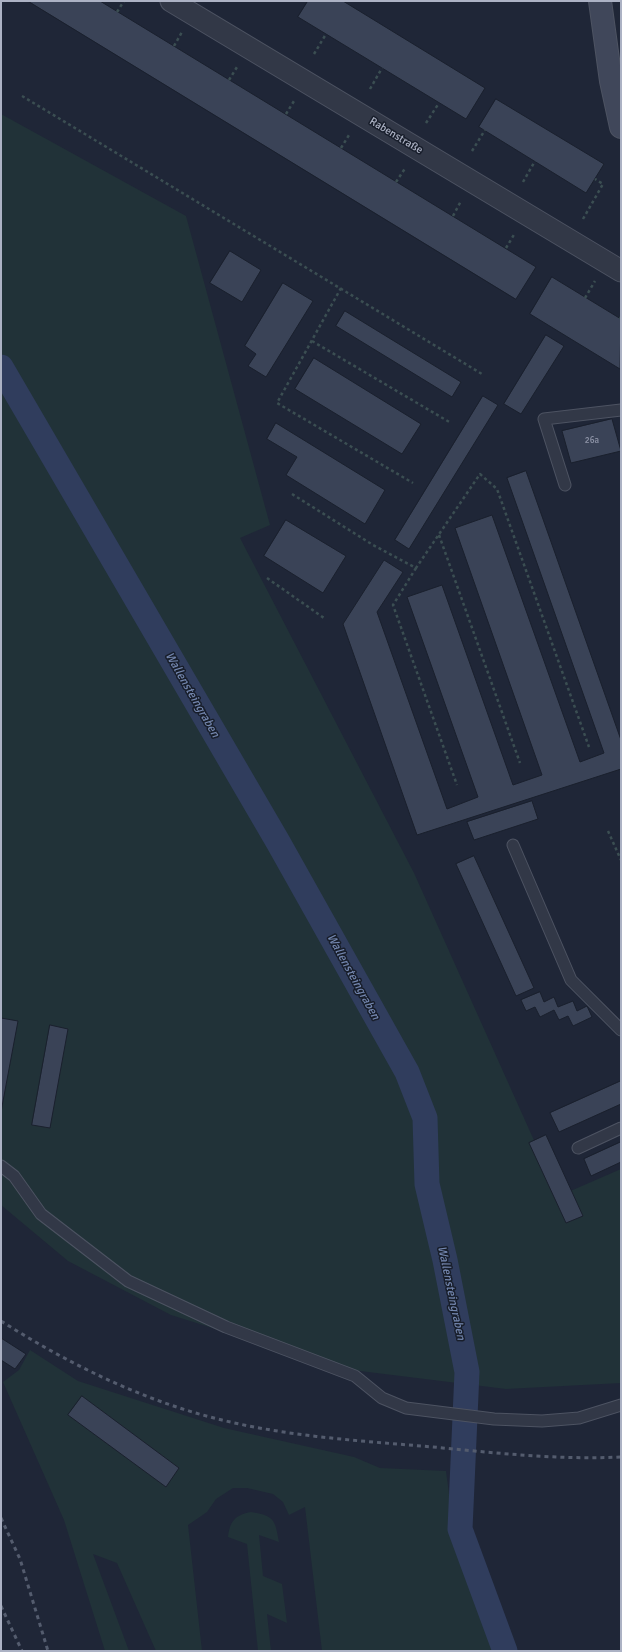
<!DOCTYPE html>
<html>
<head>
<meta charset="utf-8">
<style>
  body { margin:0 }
  #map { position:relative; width:622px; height:1652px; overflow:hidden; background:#1f2637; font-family:Signika,sans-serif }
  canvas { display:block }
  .frame { position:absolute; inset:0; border:2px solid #acb2c4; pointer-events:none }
</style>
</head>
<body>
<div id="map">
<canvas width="622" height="1652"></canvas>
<div class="frame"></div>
</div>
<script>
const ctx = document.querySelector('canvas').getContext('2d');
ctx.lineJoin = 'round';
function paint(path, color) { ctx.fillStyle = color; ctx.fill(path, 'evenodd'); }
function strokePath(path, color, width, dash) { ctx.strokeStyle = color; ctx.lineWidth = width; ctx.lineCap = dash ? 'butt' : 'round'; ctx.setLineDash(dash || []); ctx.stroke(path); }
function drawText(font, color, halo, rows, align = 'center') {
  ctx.font = font + ' Signika,sans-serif'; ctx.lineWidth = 3; ctx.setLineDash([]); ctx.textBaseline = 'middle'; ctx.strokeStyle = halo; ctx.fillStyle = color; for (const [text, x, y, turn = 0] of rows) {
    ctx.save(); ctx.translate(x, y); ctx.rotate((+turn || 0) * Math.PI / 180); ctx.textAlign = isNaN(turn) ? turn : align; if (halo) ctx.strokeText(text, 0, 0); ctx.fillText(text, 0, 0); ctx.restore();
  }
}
paint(new Path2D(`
  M1,114l185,102 84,309 -30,13 174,335 145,323 62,-27v214l-115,6 -162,-20 -173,-54 -103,-54 -67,-56z
  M30,1350l48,31 146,47 130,29 26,11 66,3 9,69 40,111h-173l-17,-144 -16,8 -6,-13 -10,-8 -26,-6h-14l-17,11 -9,13 -19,13 14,126h-46l-39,-88 -24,-9 36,97h-24l-41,-131 -61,-138 16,-12z
  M251,1512c24,4 24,8 28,30l-20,-7 4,41 19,8 5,39 -20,-9 4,37h-13l-11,-107 -19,-7c2,-16 7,-22 23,-25z`), '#213238');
strokePath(new Path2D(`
  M1,367l277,475 129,230 18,46 2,66 18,76 22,112 -7,157 45,122`), '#303d5d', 25);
const building = new Path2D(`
  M28,1h72l436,266 -20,32z
  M308,1h35l142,87 -19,31 -168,-102z
  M496,99l108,65 -18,29 -107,-66z
  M230,251l31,19 -19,32 -32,-19z
  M552,277l69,42 -1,50 -90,-55z
  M283,283l30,18 -47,76 -18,-11 8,-12 -11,-8z
  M345,311l116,71 -9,15 -116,-71z
  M546,335l18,11 -43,68 -17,-10z
  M314,358l107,66 -19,30 -107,-65z
  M483,396l15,9 -89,144 -14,-9z
  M612,419l9,32 -50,12 -9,-32z
  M276,423l109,67 -20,34 -79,-49 11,-18 -30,-18z
  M526,471l95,269v29l-204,66 -74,-211 41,-64 19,12 -26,40 70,197 31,-12 -71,-200 35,-12 71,200 29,-10 -87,-247 37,-13 88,247 24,-9 -97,-275z
  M286,520l60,36 -23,37 -59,-37z
  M532,801l6,18 -64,21 -7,-18z
  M474,856l60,132 -18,8 -60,-132z
  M540,992l4,10 10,-5 4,10 15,-6 4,10 10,-5 5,11 -19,9 -5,-10 -9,4 -5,-10 -14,7 -5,-10 -9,4 -5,-11z
  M1,1018l17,3 -17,91z
  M50,1025l18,4 -18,99 -18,-3z
  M621,1081v23l-62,28 -9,-19z
  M546,1135l37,81 -17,7 -37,-80z
  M621,1142v20l-30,14 -7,-17z
  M1,1338l25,16 -11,15 -14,-9z
  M82,1396l97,72 -13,19 -98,-72z`);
paint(building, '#3a4357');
strokePath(building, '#1a202d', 1);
const service = new Path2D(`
  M565,485l-21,-66 77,-9
  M513,845l58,135 50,50
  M578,1148l43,-20
  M1,1166l13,10 27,38 87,67 98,46 129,49 27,22 24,10 88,11 48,2 37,-3 42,-13`);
const minor = new Path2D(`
  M171,1l450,270`);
const secondary = new Path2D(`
  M600,1l11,80 10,46`);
strokePath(service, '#4d5362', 13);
strokePath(minor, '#4d5362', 23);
strokePath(secondary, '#4d5362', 24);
strokePath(new Path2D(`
  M117,12l7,-11
  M174,46l8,-14
  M314,54l12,-20
  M229,80l8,-13
  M370,89l12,-21
  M22,96l460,278
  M286,114l8,-13
  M426,123l13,-20
  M341,148l8,-13
  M472,151l13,-21
  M396,182l10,-15
  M523,182l12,-21
  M453,216l8,-15
  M583,219l20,-35 -8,-5
  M506,248l9,-15
  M341,288l-64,115 136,80
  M585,298l10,-17
  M620,319l1,-2
  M312,341l139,82
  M292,494l81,51 43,23 64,-94 17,15 92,258
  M439,535l81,228
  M416,568l-23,37 64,180
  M267,578l57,40
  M608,831l13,29`), '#3b4e52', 2.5, [3, 3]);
strokePath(service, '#323847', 11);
strokePath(minor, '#323847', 21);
strokePath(secondary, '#40475a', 22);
strokePath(new Path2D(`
  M1,1321c68,43 142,80 221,99 69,17 141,21 211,27 63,6 125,13 188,10
  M1,1518l19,41 28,92
  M1,1606l21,45`), '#545c6e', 3, [4, 4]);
drawText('9px', '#9096a9', null, [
  ["26a",592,441]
]);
drawText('11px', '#acb2c4', '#181e2b', [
  ["Rabenstraße",396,136,31]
]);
drawText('italic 12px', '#7386ae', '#181e2b', [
  ["Wallensteingraben",192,695,60],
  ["Wallensteingraben",353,977,61],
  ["Wallensteingraben",451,1293,78]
]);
</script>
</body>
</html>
